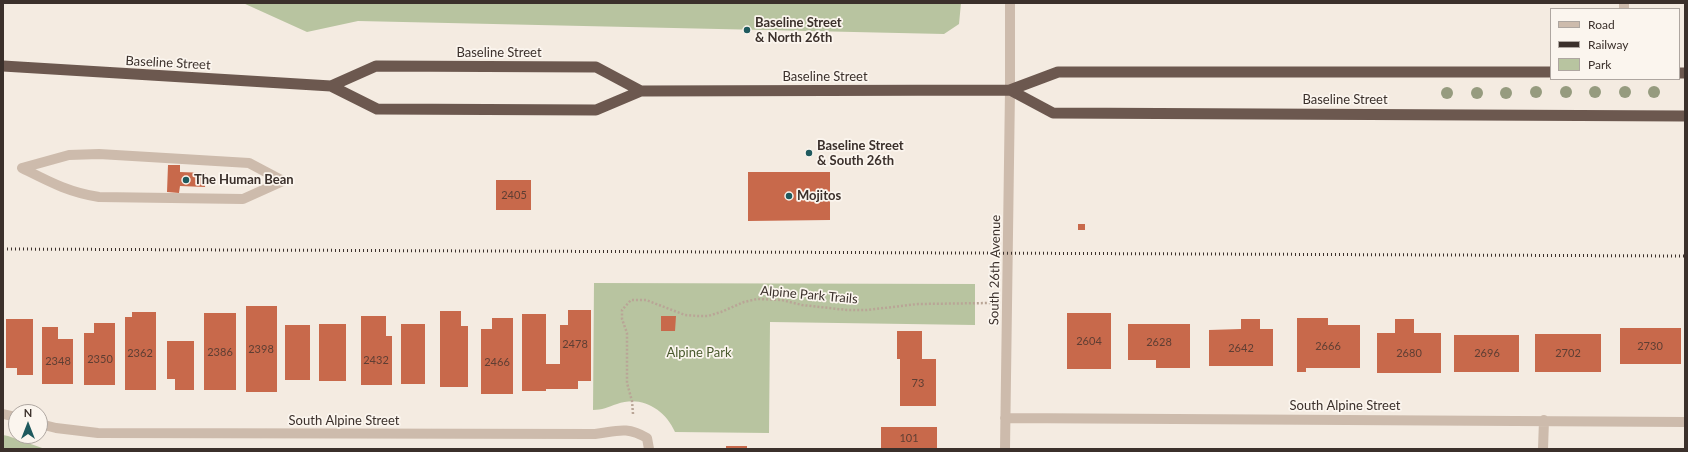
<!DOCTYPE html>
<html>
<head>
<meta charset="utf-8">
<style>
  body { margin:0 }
  #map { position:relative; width:1688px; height:452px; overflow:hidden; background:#f4ebe1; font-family:Lato,sans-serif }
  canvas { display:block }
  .frame { position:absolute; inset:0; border:4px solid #3b302b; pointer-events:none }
  .legend { position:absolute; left:1550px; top:8px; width:130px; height:72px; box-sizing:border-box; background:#fbf5ee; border:1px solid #aea6a0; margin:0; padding:5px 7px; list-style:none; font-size:12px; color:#3b302b }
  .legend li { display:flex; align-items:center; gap:8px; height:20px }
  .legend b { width:20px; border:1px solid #aea6a0 }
  .north { position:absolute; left:8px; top:404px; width:40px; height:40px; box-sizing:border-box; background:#fbf5ee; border:1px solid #aea6a0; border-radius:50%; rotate:0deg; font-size:11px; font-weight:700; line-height:16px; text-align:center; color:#3b302b }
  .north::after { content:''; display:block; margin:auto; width:14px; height:18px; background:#1f5a5e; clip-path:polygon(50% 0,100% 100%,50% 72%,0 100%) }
</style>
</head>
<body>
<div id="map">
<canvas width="1688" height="452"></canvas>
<div class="frame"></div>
<ul class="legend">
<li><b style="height:5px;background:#cdbbac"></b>Road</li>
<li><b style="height:5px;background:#3b302b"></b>Railway</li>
<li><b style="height:11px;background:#b8c4a0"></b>Park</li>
</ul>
<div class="north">N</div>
</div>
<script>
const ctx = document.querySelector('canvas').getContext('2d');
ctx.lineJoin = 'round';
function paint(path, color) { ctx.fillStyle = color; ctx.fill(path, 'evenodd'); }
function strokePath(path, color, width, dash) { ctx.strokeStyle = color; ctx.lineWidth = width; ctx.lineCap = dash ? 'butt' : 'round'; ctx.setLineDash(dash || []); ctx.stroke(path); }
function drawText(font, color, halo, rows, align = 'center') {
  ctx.font = font + ' Lato,sans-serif'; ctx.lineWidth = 3.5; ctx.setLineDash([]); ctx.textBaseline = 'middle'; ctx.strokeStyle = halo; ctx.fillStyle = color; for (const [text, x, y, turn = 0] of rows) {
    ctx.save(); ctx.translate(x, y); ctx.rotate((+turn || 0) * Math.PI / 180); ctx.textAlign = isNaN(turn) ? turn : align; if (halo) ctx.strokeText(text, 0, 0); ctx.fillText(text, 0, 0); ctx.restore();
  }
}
paint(new Path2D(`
  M243,3h718l-2,21 -15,10 -586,-13 -51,11z
  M594,283l381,1v41l-205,-3 -1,111 -94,-1c-10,-23 -34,-37 -58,-28 -9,3 -15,6 -24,6z
  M3,435l5,1 37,13h-42z`), '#b8c4a0');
paint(new Path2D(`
  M168,165h12v7l26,1 -1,14 -25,-1 -1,7 -12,-1z
  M748,172h82v48l-82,1z
  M496,180h35v30h-35z
  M1078,224h7v6h-7z
  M246,306h31v86h-31z
  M568,310h23v71h-13v8h-32v2h-24v-77h24v50h14v-39h8z
  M440,311h21v15h7v61h-28z
  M132,312h24v78h-31v-73h7z
  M204,313h32v77h-32z
  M1067,313h44v56h-44z
  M361,316h25v20h6v49h-31z
  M661,316h15l-1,15h-14z
  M492,318h21v76h-32v-65h11z
  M1297,318h31v7h32v43h-54v4h-9z
  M6,319h27v56h-16v-7h-11z
  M1241,319h19v10h13v37h-64v-36l32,-1z
  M1395,319h19v14h27v40h-64v-40h18z
  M94,323h21v62h-31v-52h10z
  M319,324h27v57h-27z
  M401,324h24v60h-24z
  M1128,324h62v44h-34v-8h-28z
  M285,325h25v55h-25z
  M42,327h16v12h15v45h-31z
  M1620,328h61v36h-61z
  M897,331h25v28h14v47h-36v-47h-3z
  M1535,334h66v38h-66z
  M1454,335h65v37h-65z
  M167,341h27v49h-19v-11h-8z
  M881,427h56v22h-56z
  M726,446h21v3h-21z`), '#c8694b');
strokePath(new Path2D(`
  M633,414l-1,-13 -5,-18v-50l-5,-14v-9l9,-10h15l39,15 13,1h10l13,-4 23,-10 13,-3 25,1 20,5 45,5h20l51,-6 73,-1`), '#b9a596', 2.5, [2, 2]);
strokePath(new Path2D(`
  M1624,9v-6
  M22,168c28,14 46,24 77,29l144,2 40,-18
  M22,168l47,-13 30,-1 150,9 34,18`), '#cdbbac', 10);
strokePath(new Path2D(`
  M3,414l13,3
  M1005,418l680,4
  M40,424l16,4 42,5 497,1c23,-3 31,-8 52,4l2,11
  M1005,449l5,-359
  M1543,449l1,-29`), '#cdbbac', 10);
strokePath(new Path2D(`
  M1010,3v87`), '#cdbbac', 10);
strokePath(new Path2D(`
  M3,66l328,20 46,23 219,1 45,-19 369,-1 48,-18h493
  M1679,73h6
  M331,86l45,-20 220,1 45,24
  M1010,90l43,23 632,3`), '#6c584f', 11);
strokePath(new Path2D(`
  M3,249l1682,7`), '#3b302b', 3, [1, 3]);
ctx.fillStyle = '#969b7f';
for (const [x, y] of [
  [1536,92],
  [1566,92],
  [1595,92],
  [1625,92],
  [1654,92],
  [1447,93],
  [1477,93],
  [1506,93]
]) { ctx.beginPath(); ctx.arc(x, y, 6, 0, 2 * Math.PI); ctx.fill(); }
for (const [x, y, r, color] of [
  [747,30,4,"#1f5a5e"],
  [809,153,4,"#1f5a5e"],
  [186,180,4,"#1f5a5e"],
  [789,196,4,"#1f5a5e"]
]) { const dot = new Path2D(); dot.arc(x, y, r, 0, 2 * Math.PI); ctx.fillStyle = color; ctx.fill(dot); strokePath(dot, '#fbf5ee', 1.5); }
drawText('11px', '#5e3e33', null, [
  ["2405",514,195],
  ["2604",1089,341],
  ["2628",1159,342],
  ["2478",575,344],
  ["2666",1328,346],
  ["2730",1650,346],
  ["2642",1241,348],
  ["2398",261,349],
  ["2386",220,352],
  ["2362",140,353],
  ["2680",1409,353],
  ["2696",1487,353],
  ["2702",1568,353],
  ["2350",100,359],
  ["2432",376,360],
  ["2348",58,361],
  ["2466",497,362],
  ["73",918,383],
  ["101",909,438]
]);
drawText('bold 13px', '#3b302b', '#fbf5ee', [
  ["Baseline Street",755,23],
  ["& North 26th",755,38],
  ["Baseline Street",817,146],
  ["& South 26th",817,161],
  ["The Human Bean",194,180],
  ["Mojitos",797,196]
], 'left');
drawText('13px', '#3b302b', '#fbf5ee', [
  ["Baseline Street",499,53],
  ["Baseline Street",168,63,3],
  ["Baseline Street",825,77],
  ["Baseline Street",1345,100],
  ["South 26th Avenue",995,270,-89],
  ["Alpine Park Trails",809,295,5],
  ["South Alpine Street",1345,406],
  ["South Alpine Street",344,421]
]);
drawText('13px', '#4a5a2e', '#fbf5ee', [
  ["Alpine Park",699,353]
]);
</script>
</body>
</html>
